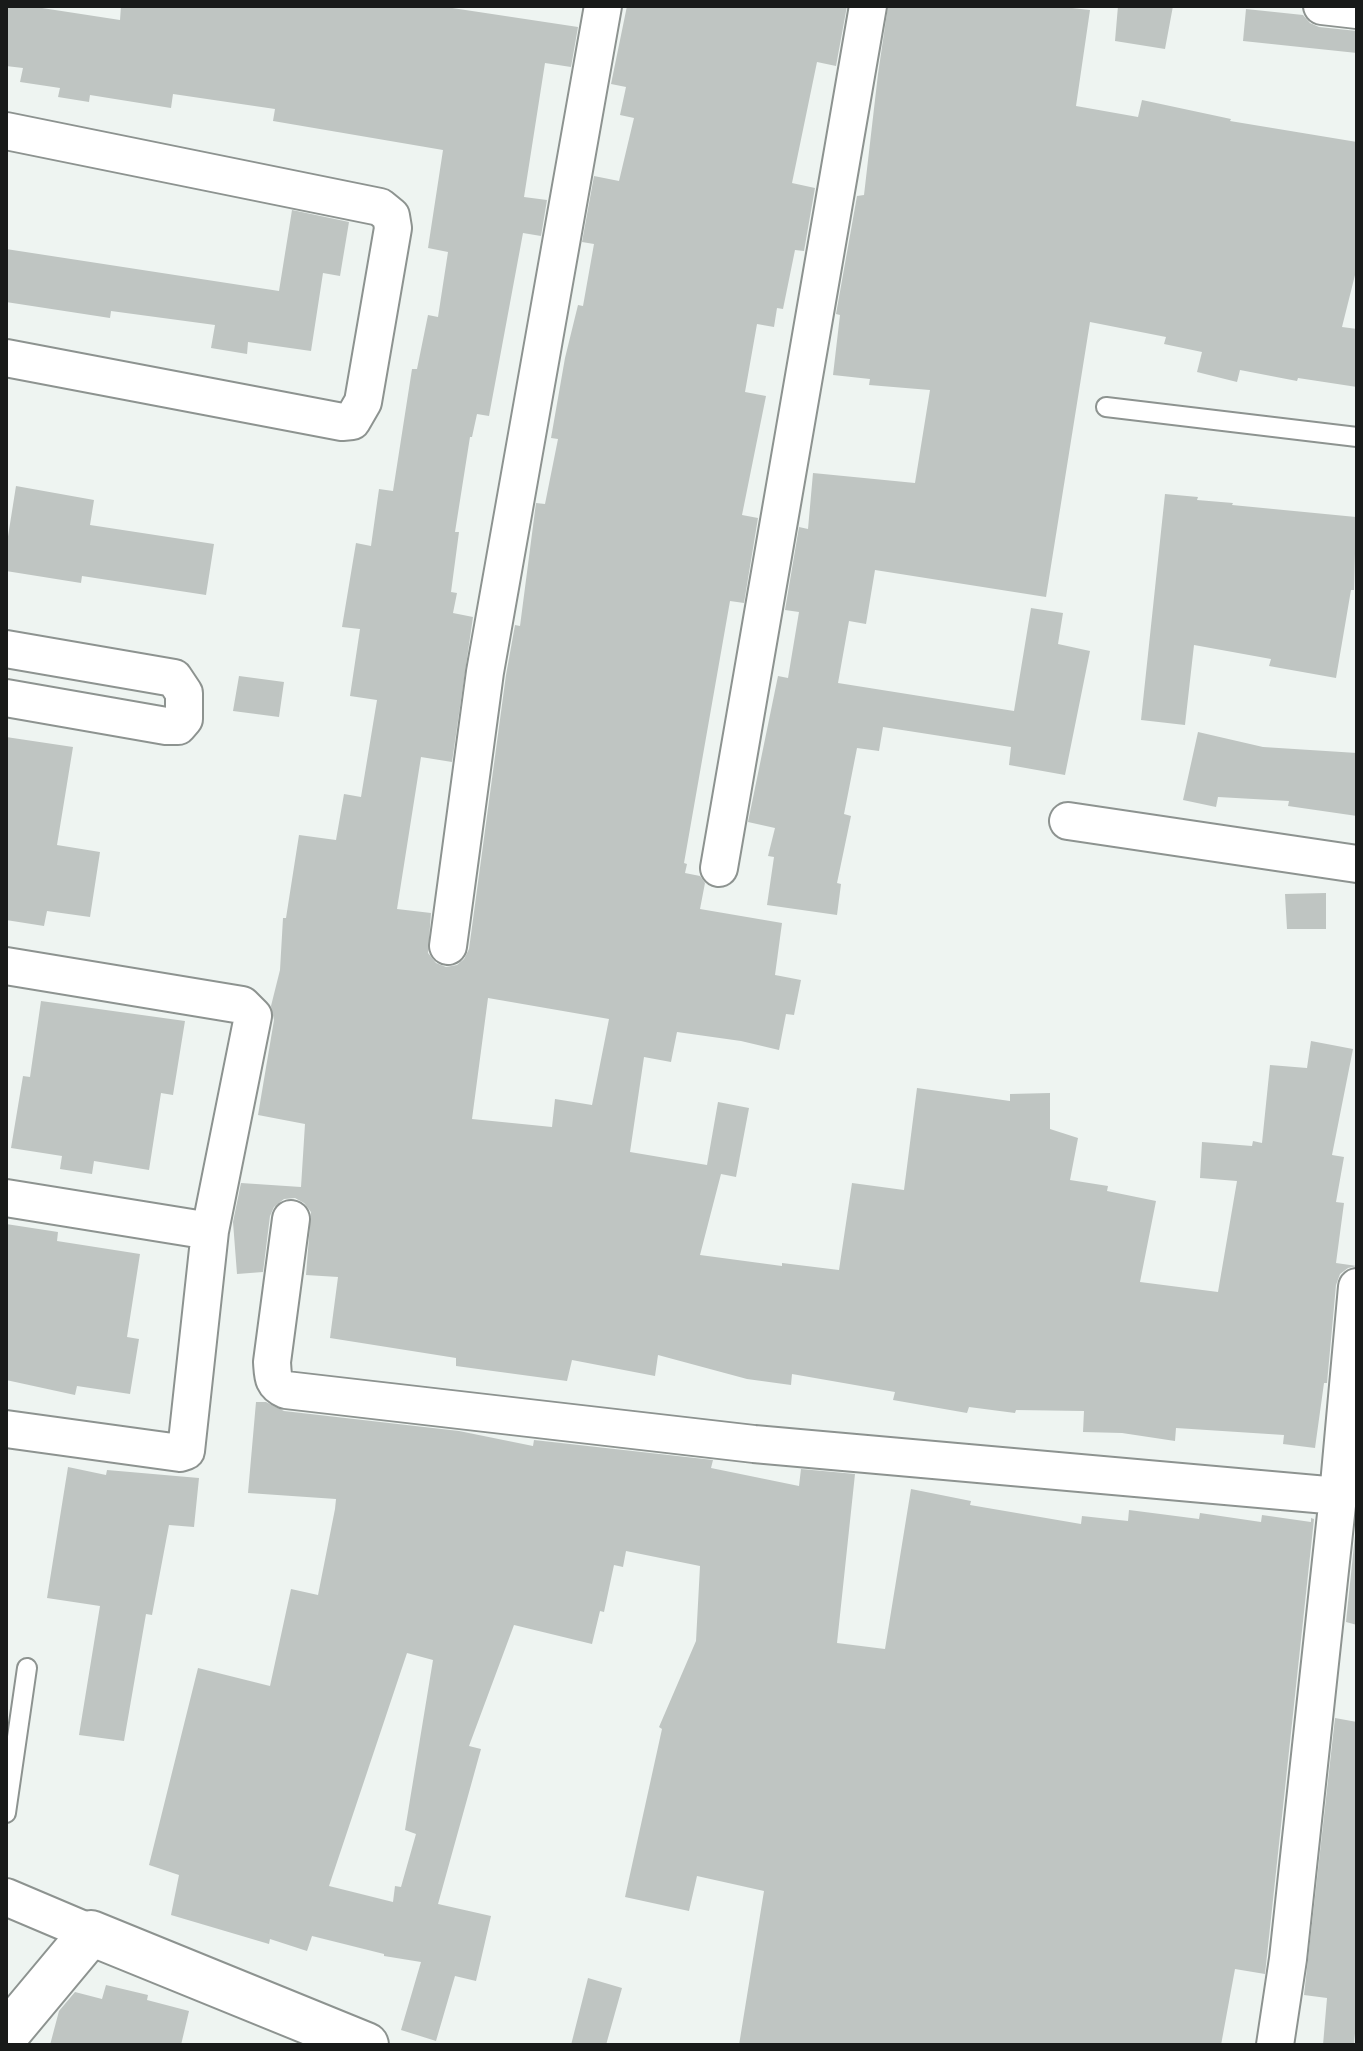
<!DOCTYPE html>
<html>
<head>
<meta charset="utf-8">
<style>
  body { margin:0 }
  #map { position:relative; width:1363px; height:2051px; overflow:hidden; background:#eef4f1; font-family:"Asap Condensed",sans-serif }
  canvas { display:block }
  .frame { position:absolute; inset:0; border:8px solid #181a19; pointer-events:none }
</style>
</head>
<body>
<div id="map">
<canvas width="1363" height="2051"></canvas>
<div class="frame"></div>
</div>
<script>
const ctx = document.querySelector('canvas').getContext('2d');
ctx.lineJoin = 'round';
function paint(path, color) { ctx.fillStyle = color; ctx.fill(path, 'evenodd'); }
function strokePath(path, color, width, dash) { ctx.strokeStyle = color; ctx.lineWidth = width; ctx.lineCap = dash ? 'butt' : 'round'; ctx.setLineDash(dash || []); ctx.stroke(path); }
paint(new Path2D(`
  M6,6h23l91,14 1,-14h318l139,21 -7,40 -26,-4 -21,134 23,3 -6,36 -18,-3 -34,183 -12,-2 -5,23h-2l-15,95h4l-8,60 6,1 -4,20 20,4 -21,145 -31,-5 -24,152 34,4 -3,40 8,10 10,4 11,-2 7,-6 5,-10 37,-274 9,-50 5,1 16,-123 9,1 13,-65 -7,-1 14,-80 13,-53 5,1 11,-62 -12,-2 12,-66 25,5 15,-63 -14,-3 6,-28 -15,-3 16,-78h220l-11,60 -19,-4 -25,121 23,5 -11,63 -9,-1 -12,59 -6,-1 -3,19 -17,-3 -12,68 21,4 -24,119 16,3 -14,85 -14,-2 -46,262 3,1 -2,9 15,3 5,7 -5,26 82,14 -7,52 26,5 -7,35 -8,-1 -7,36 -38,-9 -64,-9 -6,30 -27,-5 -14,95 77,13 11,-63 31,6 -13,69 -15,-3 -21,81 82,11v-3l57,7 13,-87 52,7 13,-102 93,13v-7l40,-1v36l28,9 -8,42 38,6 -1,5 49,10 -16,81 78,10 19,-111 -37,-3 2,-36 50,4 1,-5 9,2 8,-78 37,3 4,-27 42,8 -21,106 12,2 -8,45 8,1 -8,60 21,3 -9,2 -8,6 -4,11 -9,98h-3l-9,65 -32,-4 1,-9 -108,-7 -1,13 -53,-8 -39,-1 1,-21 -68,-1 -1,3 -46,-6 -2,6 -74,-13 2,-8 -103,-18 -1,11 -44,-6 -89,-24 -3,21 -83,-16 -5,21 -111,-15v-8l-126,-20 8,-61 -32,-2 5,-63 -7,-9 -9,-5 -11,1 -10,8 -4,9 -7,56 -26,2 -4,-52 8,-39 60,4 4,-63 -47,-9 16,-95 -3,-14 9,-36 3,-52h3l13,-83 37,5 8,-46 17,3 16,-97 -27,-4 10,-67 -18,-2 14,-84 15,3 8,-57 14,2 19,-122h5l11,-54 10,2 10,-65 -20,-4 15,-98 -170,-29 2,-12 -102,-15 -2,14 -81,-13 -1,7 -31,-5 2,-9 -40,-6 3,-14 -17,-2zM488,998l121,21 -17,86 -37,-6 -3,28 -80,-8z
  M888,6h166l36,4 -14,96 62,11 4,-17 89,19 -1,2 127,21v125l-15,60 15,2v58l-59,-9 -1,3 -57,-11 -3,12 -40,-10 5,-20 -38,-8 2,-7 -76,-15 -44,275 -171,-27 -9,54 -17,-3 -11,62 176,28 17,-103 32,5 -5,31 32,7 -25,124 -56,-10 2,-18 -128,-20 -4,24 -22,-3 -13,66 7,2 -14,67 4,1 -4,31 -70,-10 7,-48 -6,-1 7,-28 -27,-6 30,-146 10,2 11,-66 -14,-2 14,-83 9,2 5,-56 102,10 15,-93 -61,-5 1,-6 -37,-4 7,-60 -4,-1 21,-118 7,-1 14,-121z
  M1118,6h55l-8,43 -50,-8z
  M1246,9l57,6 7,8 9,4 38,4v22l-114,-12z
  M292,210l57,12 -9,54 -17,-3 -12,78 -63,-9 -1,12 -36,-6 4,-23 -104,-14 -1,7 -104,-16v-53l273,42z
  M16,486l78,14 -4,25 124,19 -8,51 -124,-19 -1,7 -75,-12v-22z
  M1165,494l33,3 -1,3 36,3 -1,2 124,12 -2,73h-3l-15,88 -67,-12 2,-7 -77,-14 -9,80 -44,-5z
  M239,676l45,6 -5,35 -46,-6z
  M1198,732l65,15 94,6v63l-69,-10 1,-5 -71,-4 -2,10 -33,-7z
  M6,737l67,10 -16,98 43,7 -10,65 -43,-6 -3,15 -38,-6z
  M1326,893v36h-39l-2,-35z
  M41,1001l144,20 -12,74 -12,-2 -12,77 -55,-9 -2,13 -32,-5 2,-13 -51,-8 12,-72 7,1z
  M6,1224l52,8 -1,9 83,13 -13,83 12,2 -9,55 -53,-8 -2,9 -69,-15z
  M256,1402h10l18,9 175,20 74,15 1,-6 179,20 -2,8 88,18 2,-17 54,5 -18,169 48,6 26,-160 60,12 -1,4 111,19 1,-8 46,5 1,-11 70,9 1,-6 61,9 1,-7 49,7v-4l3,1 -49,455 -30,-5 -14,76h-482l25,-154 -67,-15 -8,35 -64,-14 37,-168 -3,-2 37,-86 4,-75 -74,-15 -3,16 -9,-2 -10,47 -4,-1 -8,33 -78,-19 -45,121 12,3 -43,155 53,12 -15,65 -21,-5 -19,65 -35,-11 20,-68 -37,-6v-2l-72,-18 -5,15 -37,-12 -1,5 -98,-29 8,-40 -30,-10 49,-197 72,18 21,-97 27,6 17,-86 1,-10 -88,-6zM407,1653l26,7 -28,170 11,4 -15,53 -6,-1 -2,16 -64,-16z
  M68,1467l38,8 1,-5 92,8 -5,49 -25,-2 -17,90 -6,-1 -22,127 -45,-6 21,-129 -53,-8z
  M1356,1526l1,1v98l-11,-3z
  M1335,1718l22,4v288l-3,35h-31l4,-47 -23,-3z
  M588,1978l34,10 -16,57h-35z
  M106,1985l42,10 -1,5 42,11 -8,34h-131l9,-34 16,-19 27,7z`), '#bfc5c2');
const lane = new Path2D(`
  M1106,407l251,30
  M6,1813l21,-145`);
const street = new Path2D(`
  M1322,6l35,4
  M6,131l374,76 11,9 2,12 -30,174 -11,19 -10,1 -336,-64
  M6,649l168,29 10,15v26l-6,7h-12l-160,-28
  M1068,821l289,43
  M719,868l149,-862
  M448,946l37,-274 118,-666
  M6,966l236,39 11,11 -43,215 -24,220 -6,2 -174,-24
  M6,1198l204,33
  M291,1219l-19,143c1,14 0,22 14,28l468,54 584,52
  M6,1897l85,36
  M1275,2045l13,-86 50,-463 19,-209`);
const secondary = new Path2D(`
  M6,2035l85,-102 275,112`);
strokePath(lane, '#8d9390', 22);
strokePath(street, '#8d9390', 40);
strokePath(secondary, '#8d9390', 48);
strokePath(lane, '#fff', 18);
strokePath(street, '#fff', 36);
strokePath(secondary, '#fff', 44);
</script>
</body>
</html>
